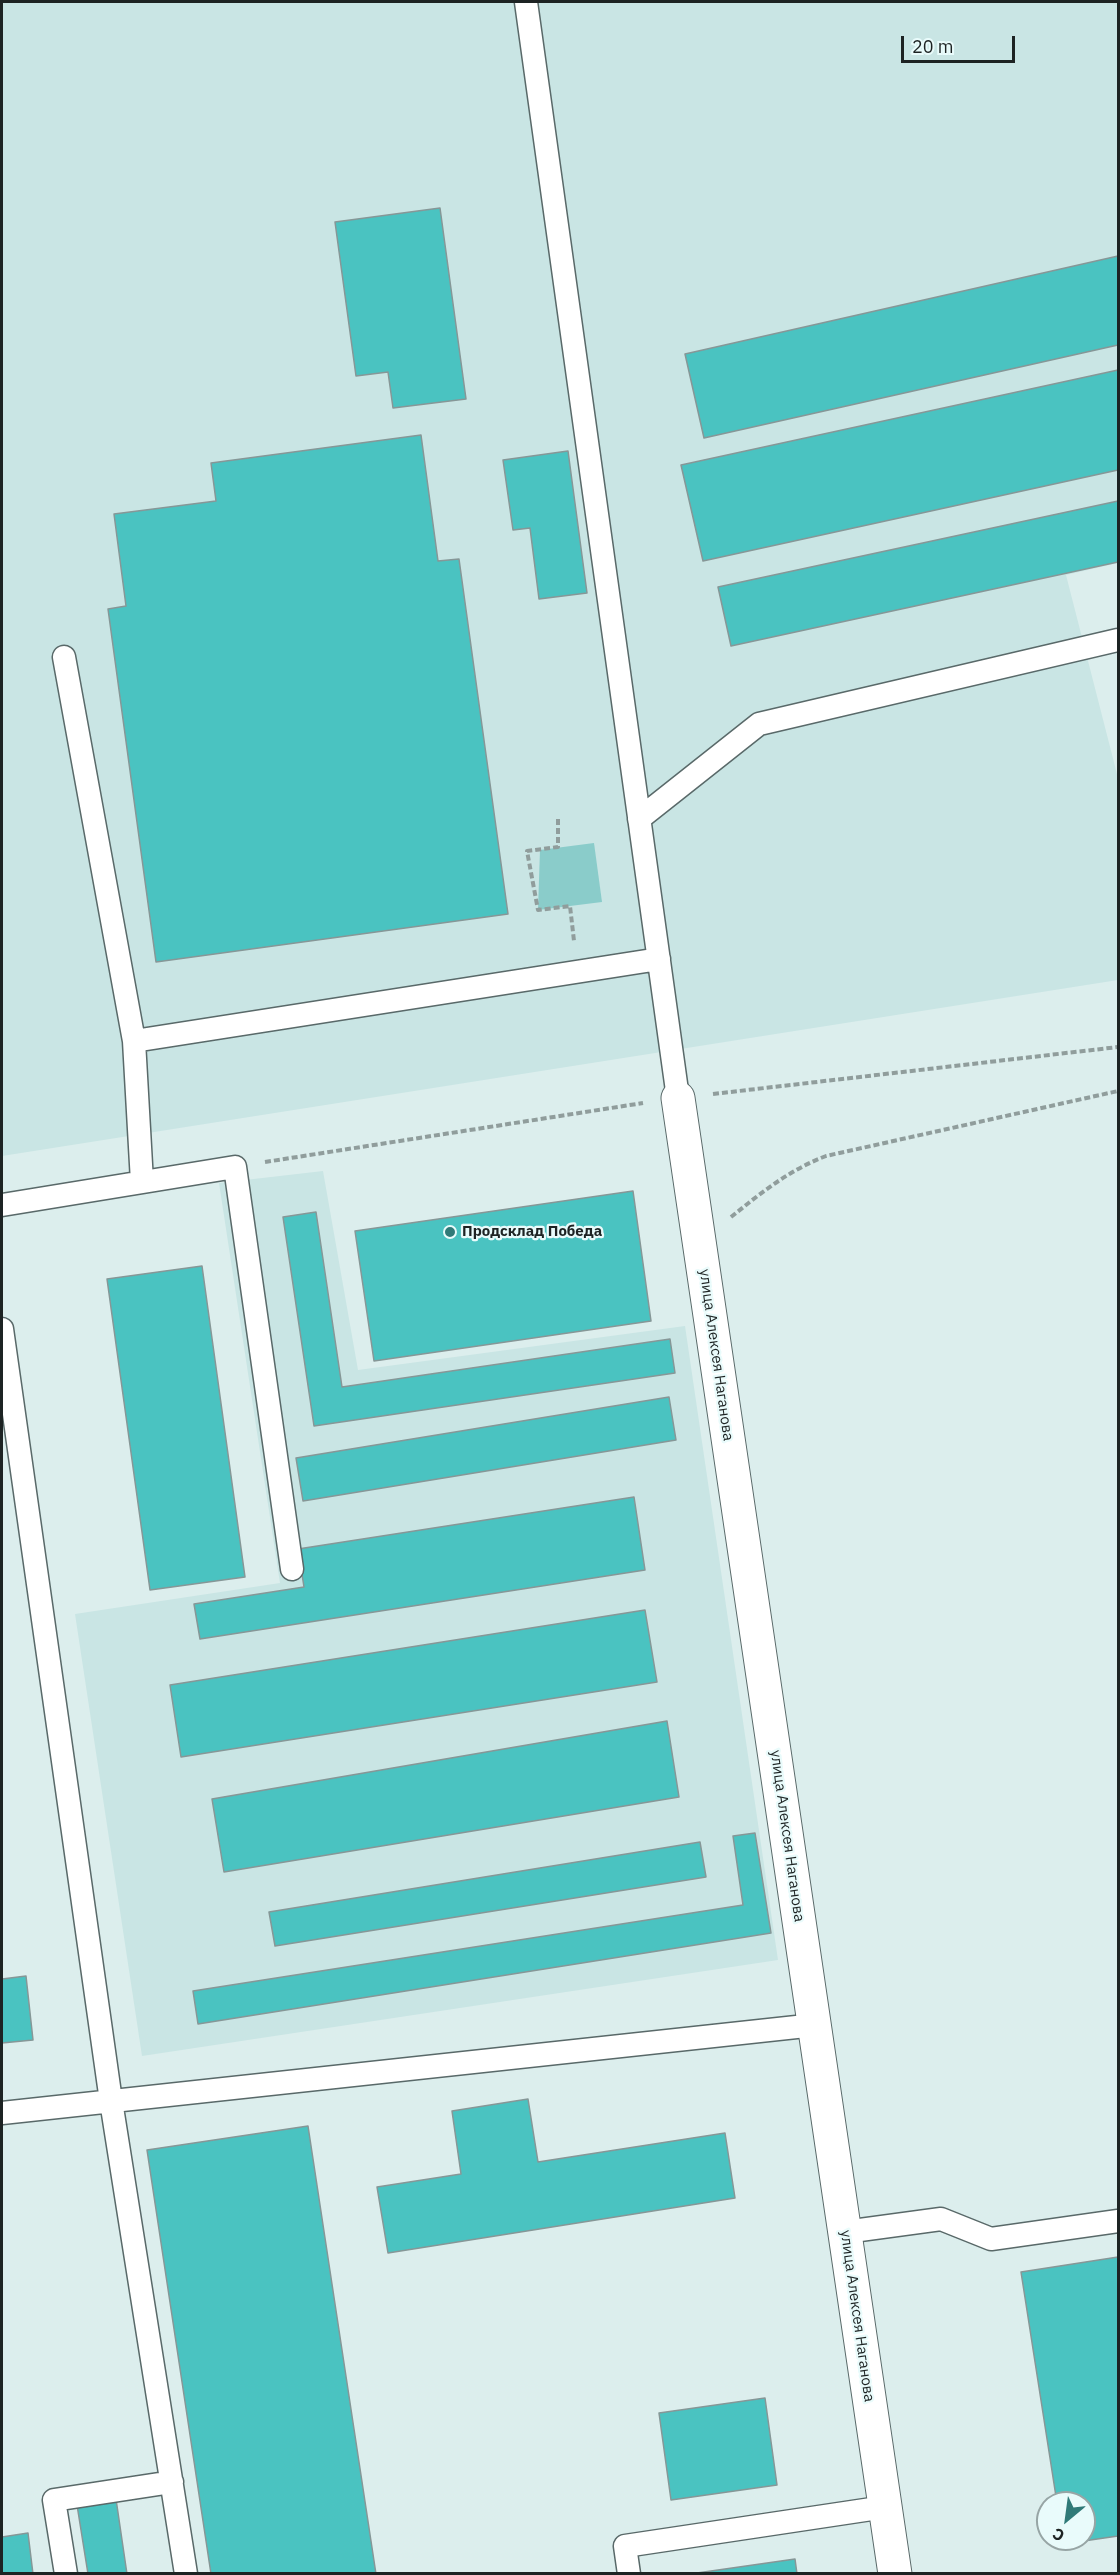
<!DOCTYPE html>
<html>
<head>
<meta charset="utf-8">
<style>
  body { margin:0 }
  #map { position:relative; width:1120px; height:2575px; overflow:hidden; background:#dceeed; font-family:"IBM Plex Sans",sans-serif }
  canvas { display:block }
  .frame { position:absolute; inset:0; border:3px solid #1d2323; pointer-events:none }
  .north { position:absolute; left:1036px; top:2491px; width:60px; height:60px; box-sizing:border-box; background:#e9fbfb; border:2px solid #97a5a5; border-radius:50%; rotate:209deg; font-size:16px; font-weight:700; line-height:24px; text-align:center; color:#1d2323 }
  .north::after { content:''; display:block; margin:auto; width:21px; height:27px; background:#307a78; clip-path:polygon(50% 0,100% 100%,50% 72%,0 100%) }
  .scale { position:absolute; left:901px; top:36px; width:114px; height:27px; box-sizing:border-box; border:3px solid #1d2323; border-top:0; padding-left:8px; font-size:18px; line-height:21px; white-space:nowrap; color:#1d2323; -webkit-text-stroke:4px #e9fbfb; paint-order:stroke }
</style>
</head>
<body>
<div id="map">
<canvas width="1120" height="2575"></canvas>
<div class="frame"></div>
<div class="north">С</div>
<div class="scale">20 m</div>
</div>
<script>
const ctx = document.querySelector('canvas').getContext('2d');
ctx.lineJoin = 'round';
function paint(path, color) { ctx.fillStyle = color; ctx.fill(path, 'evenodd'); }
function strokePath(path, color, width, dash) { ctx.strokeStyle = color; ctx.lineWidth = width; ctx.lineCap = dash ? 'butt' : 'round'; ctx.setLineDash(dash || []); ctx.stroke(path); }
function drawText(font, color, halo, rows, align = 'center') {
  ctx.font = font + ' "IBM Plex Sans",sans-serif'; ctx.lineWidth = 4.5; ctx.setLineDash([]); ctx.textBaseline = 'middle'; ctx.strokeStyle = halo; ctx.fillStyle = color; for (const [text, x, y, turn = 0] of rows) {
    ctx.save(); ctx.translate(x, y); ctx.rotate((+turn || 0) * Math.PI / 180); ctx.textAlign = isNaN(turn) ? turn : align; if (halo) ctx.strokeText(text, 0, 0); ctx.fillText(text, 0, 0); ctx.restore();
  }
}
paint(new Path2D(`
  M2,2h1116v561l-52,12 52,203v202l-1116,176z
  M323,1171l35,199 327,-44 93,634 -636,96 -67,-442 205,-31 -61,-400z`), '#c9e5e4');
paint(new Path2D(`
  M594,843l8,59 -64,8 2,-60z`), '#8accca');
const building = new Path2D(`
  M440,208l26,191 -73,9 -5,-36 -32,4 -21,-154z
  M1118,256v89l-414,93 -19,-84z
  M1118,370v100l-415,91 -22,-96z
  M421,435l17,126 21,-2 49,355 -352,48 -48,-353 18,-3 -12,-92 102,-13 -5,-38z
  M568,451l19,142 -48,6 -9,-71 -17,2 -10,-70z
  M1118,501v61l-387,84 -13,-59z
  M633,1191l18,130 -277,40 -19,-130z
  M316,1212l26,175 328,-48 5,34 -361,53 -31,-209z
  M202,1266l43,311 -95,13 -43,-311z
  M669,1397l7,43 -373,61 -7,-43z
  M634,1497l11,73 -445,69 -6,-35 110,-17 -6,-38z
  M645,1610l12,72 -476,75 -11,-72z
  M667,1721l12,76 -455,75 -12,-73z
  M755,1833l16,100 -573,91 -5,-33 550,-86 -10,-69z
  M700,1842l6,35 -431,69 -6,-34z
  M26,1976l7,64 -31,3v-64z
  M528,2099l10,63 187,-29 10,65 -347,55 -11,-66 84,-13 -9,-63z
  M308,2126l68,448h-165l-64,-424z
  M1118,2257v279l-55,8 -1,-5h22v-36h-27l-36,-231z
  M765,2398l12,87 -106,15 -12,-87z
  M116,2499l11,75h-39l-11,-69z
  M28,2533l5,41h-31v-37z
  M795,2559l2,15h-107z`);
paint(building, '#4ac3c1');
strokePath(building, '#869797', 1.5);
const service = new Path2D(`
  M526,2l152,1096
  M64,657l70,384 8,141
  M639,819l120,-95 359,-84
  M134,1041l525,-82
  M2,1205l233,-38 57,402
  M2,1329l109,772 75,473
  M2,2113l813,-88
  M845,2232l96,-13 50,20 127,-18
  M66,2574l-12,-74 118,-18
  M629,2574l-4,-28 260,-39`);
const minor = new Path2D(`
  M678,1098l217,1476`);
strokePath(service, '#596969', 25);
strokePath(minor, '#596969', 35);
strokePath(new Path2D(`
  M558,819v28l-31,4 11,59 32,-4 4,35
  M713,1094l405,-47
  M265,1162l378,-59
  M731,1217c30,-24 58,-47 95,-61l292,-65`), '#909d9c', 4, [6, 3]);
strokePath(service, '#fff', 22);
strokePath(minor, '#fff', 33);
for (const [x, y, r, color] of [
  [450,1232,6,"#307a78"]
]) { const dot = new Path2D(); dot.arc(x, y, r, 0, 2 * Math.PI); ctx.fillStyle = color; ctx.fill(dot); strokePath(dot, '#e9fbfb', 2); }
drawText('bold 15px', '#1d2323', '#e9fbfb', [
  ["Продсклад Победа",462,1232]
], 'left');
drawText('15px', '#1d2323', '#e9fbfb', [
  ["улица Алексея Наганова",716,1355,82],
  ["улица Алексея Наганова",787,1836,82],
  ["улица Алексея Наганова",857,2316,82]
]);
</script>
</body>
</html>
